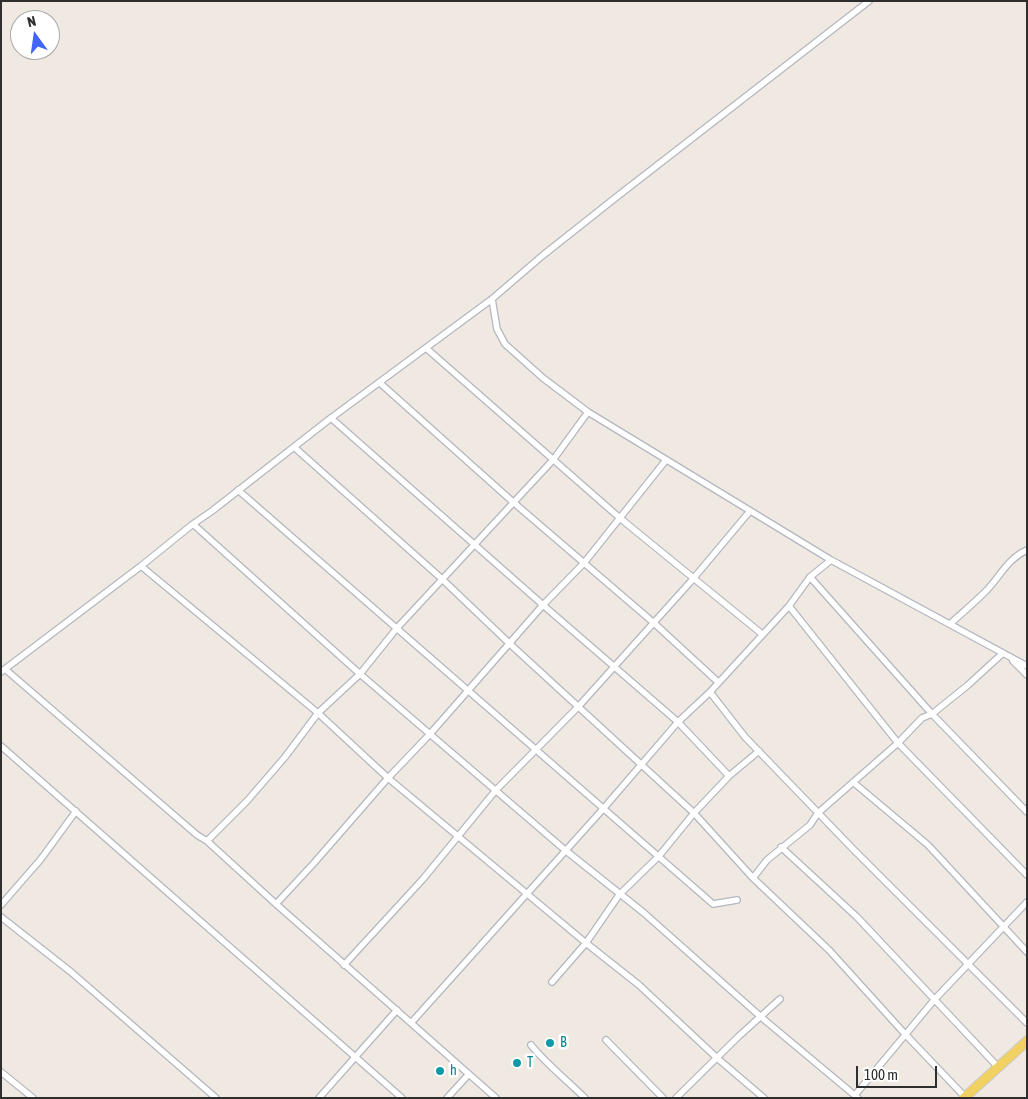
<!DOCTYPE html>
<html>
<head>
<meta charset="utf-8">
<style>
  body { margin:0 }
  #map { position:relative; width:1028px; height:1099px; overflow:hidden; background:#efe9e1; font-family:"Asap Condensed",sans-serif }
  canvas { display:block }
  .frame { position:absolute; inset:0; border:2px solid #2e2e2e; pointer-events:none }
  .north { position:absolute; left:10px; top:10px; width:50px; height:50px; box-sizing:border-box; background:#fff; border:1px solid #ababab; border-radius:50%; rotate:346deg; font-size:14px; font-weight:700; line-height:20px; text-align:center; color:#2e2e2e }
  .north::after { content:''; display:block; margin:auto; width:18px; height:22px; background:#4264fb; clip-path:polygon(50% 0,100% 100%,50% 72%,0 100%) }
  .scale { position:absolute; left:856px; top:1066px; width:81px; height:22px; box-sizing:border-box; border:2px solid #2e2e2e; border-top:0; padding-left:6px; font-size:15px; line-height:18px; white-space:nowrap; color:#2e2e2e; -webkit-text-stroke:4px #fff; paint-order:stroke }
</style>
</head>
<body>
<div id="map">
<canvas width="1028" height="1099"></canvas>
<div class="frame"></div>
<div class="north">N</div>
<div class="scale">100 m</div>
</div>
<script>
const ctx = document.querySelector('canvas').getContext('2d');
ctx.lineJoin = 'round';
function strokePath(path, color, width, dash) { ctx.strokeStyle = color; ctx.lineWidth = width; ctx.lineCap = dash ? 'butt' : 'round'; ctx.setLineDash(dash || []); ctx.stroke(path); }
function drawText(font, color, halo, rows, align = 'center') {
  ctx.font = font + ' "Asap Condensed",sans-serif'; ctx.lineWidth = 5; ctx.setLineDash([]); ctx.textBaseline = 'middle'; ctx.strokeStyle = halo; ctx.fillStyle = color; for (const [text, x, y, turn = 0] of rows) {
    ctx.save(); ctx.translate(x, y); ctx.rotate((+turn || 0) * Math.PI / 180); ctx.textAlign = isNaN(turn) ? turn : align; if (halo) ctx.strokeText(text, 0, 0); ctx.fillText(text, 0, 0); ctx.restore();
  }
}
const street = new Path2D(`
  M492,299l5,30 8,15 38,34 45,34 243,148 196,106
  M426,348l195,171 141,115
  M380,383l133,119 141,121 64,59
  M331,418l212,187 135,117 51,54
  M294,447l148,132 68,65 184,169 59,65 76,72 76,84 61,64
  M238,490l475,414 24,-4
  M193,524l167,150 205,176 79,63 117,104 97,81
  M141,566l177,147 70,65 198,165 53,42 78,73 47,40
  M810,577l122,137 95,98
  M789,606l109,137 129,132
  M950,624c12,-11 24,-21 35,-32 15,-15 22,-33 42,-42
  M1013,661l14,14
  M5,669l192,166 10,6 69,63 135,119 192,-214 75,-87 32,-30 79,-86 21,-29 21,-17
  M1,672l140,-106 52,-42 19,-13 119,-93 161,-119 50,-43 77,-61 250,-194
  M710,692l35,45 108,112 174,174
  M1,746l401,352
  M853,782l75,63 99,107
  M207,841l40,-40 38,-44 33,-44 42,-39 37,-46 156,-168 35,-48
  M781,847l76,70 141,150
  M753,878l14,-18 43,-35 8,-12 80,-70 24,-25 10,-4 36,-29 35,-32
  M276,904l38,-41 74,-85 42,-44 113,-129 41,-42 82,-103
  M1,905l40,-46 35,-48
  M1,917l70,55 145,126
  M344,965l79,-86 73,-89 82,-83 115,-128 57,-68
  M552,982l34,-39 33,-48 40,-39 35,-43 35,-37 30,-25
  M411,1023l85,75
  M606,1040l57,58
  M531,1045c15,19 36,35 54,53
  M1,1072l32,26
  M855,1095l80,-96 92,-97
  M319,1098l78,-88
  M447,1098l22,-24
  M676,1098l63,-62 41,-37`);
const primary = new Path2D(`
  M964,1098l63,-57`);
strokePath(street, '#b4b7c1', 8);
strokePath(primary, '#c9c9c9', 11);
strokePath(street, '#fff', 5.5);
strokePath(primary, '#f2d163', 9);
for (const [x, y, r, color] of [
  [550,1043,5,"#0f9aa8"],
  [517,1063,5,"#0f9aa8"],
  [440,1071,5,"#0f9aa8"]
]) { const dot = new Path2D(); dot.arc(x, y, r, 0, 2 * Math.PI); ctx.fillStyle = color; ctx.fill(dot); strokePath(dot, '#fff', 2); }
drawText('14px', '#0d838f', '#fff', [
  ["B",560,1043],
  ["T",527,1063],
  ["h",450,1071]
], 'left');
</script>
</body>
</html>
